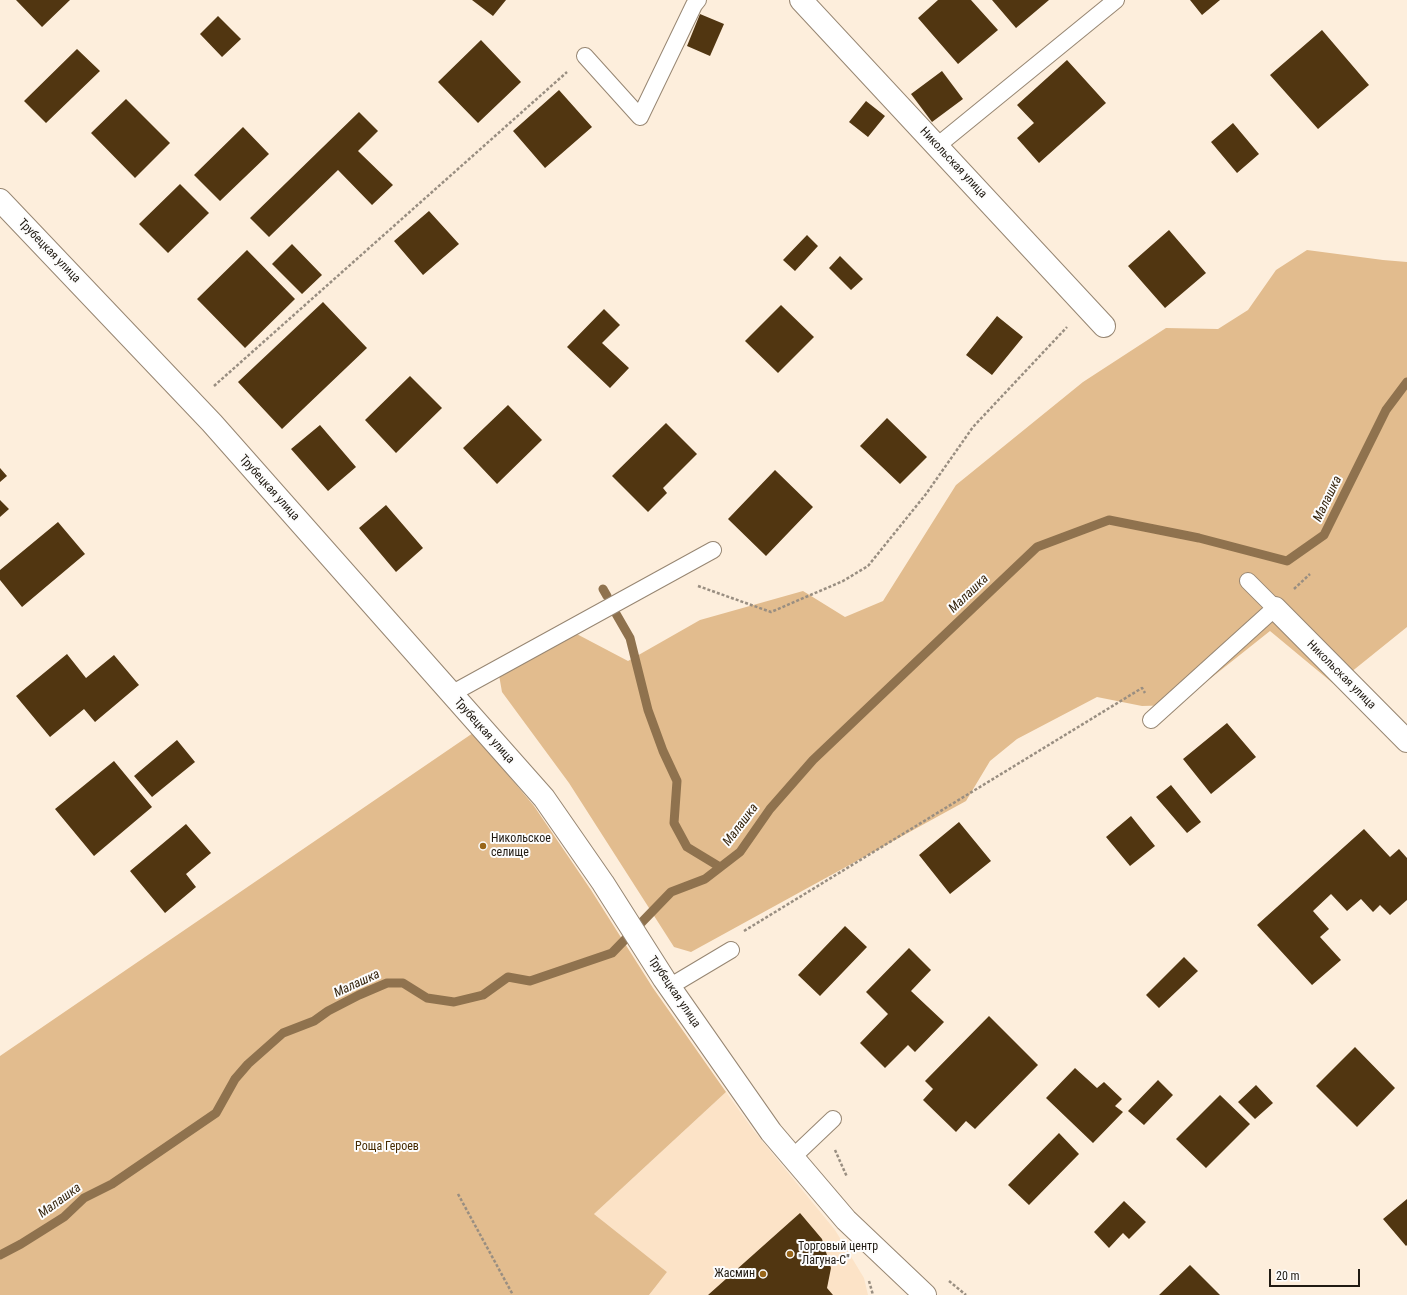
<!DOCTYPE html>
<html>
<head>
<meta charset="utf-8">
<style>
  body { margin:0 }
  #map { position:relative; width:1407px; height:1295px; overflow:hidden; background:#fdeedc; font-family:"Roboto Condensed",sans-serif }
  canvas { display:block }
  .scale { position:absolute; left:1269px; top:1269px; width:91px; height:18px; box-sizing:border-box; border:2px solid #201a12; border-top:0; padding-left:5px; font-size:12px; line-height:14px; white-space:nowrap; color:#201a12; -webkit-text-stroke:3px #fdfdfd; paint-order:stroke }
</style>
</head>
<body>
<div id="map">
<canvas width="1407" height="1295"></canvas>
<div class="scale">20 m</div>
</div>
<script>
const ctx = document.querySelector('canvas').getContext('2d');
ctx.lineJoin = 'round';
function paint(path, color) { ctx.fillStyle = color; ctx.fill(path, 'evenodd'); }
function strokePath(path, color, width, dash) { ctx.strokeStyle = color; ctx.lineWidth = width; ctx.lineCap = dash ? 'butt' : 'round'; ctx.setLineDash(dash || []); ctx.stroke(path); }
function drawText(font, color, halo, rows, align = 'center') {
  ctx.font = font + ' "Roboto Condensed",sans-serif'; ctx.lineWidth = 4; ctx.setLineDash([]); ctx.textBaseline = 'middle'; ctx.strokeStyle = halo; ctx.fillStyle = color; for (const [text, x, y, turn = 0] of rows) {
    ctx.save(); ctx.translate(x, y); ctx.rotate((+turn || 0) * Math.PI / 180); ctx.textAlign = isNaN(turn) ? turn : align; if (halo) ctx.strokeText(text, 0, 0); ctx.fillText(text, 0, 0); ctx.restore();
  }
}
paint(new Path2D(`
  M726,1092l28,39 81,99 29,48 4,17h-219l18,-23 -73,-58z`), '#fce3c7');
paint(new Path2D(`
  M1307,250l76,10 24,2v365l-72,58 -65,-54 -93,74 -35,1 -45,-9 -80,42 -27,22 -24,40 -275,151 -17,-5 -105,-164 -67,-91 -3,-17 72,-44 57,30 72,-41 103,-29 42,26 38,-16 73,-116 127,-103 83,-54 52,1 30,-19 28,-40z
  M473,733l61,73 57,84 62,98 73,104 -132,122 73,58 -18,23h-649v-239z`), '#e2bc8e');
strokePath(new Path2D(`
  M603,589l4,7
  M615,612l15,26 18,72 15,41 14,30 -3,42 13,24 33,20
  M0,1255l21,-11 43,-27 20,-19 28,-14 104,-71 19,-34 13,-15 35,-31 31,-12 14,-10 31,-16 28,-12h16l24,15 27,4 29,-7 25,-18 22,4 82,-28 59,-61 34,-13 35,-27 30,-43 43,-49 224,-213 72,-27 90,18 88,23 37,-26 62,-125 21,-28`), '#8f724e', 9);
paint(new Path2D(`
  M16,0h54l-28,27z
  M472,0h34l-13,16z
  M938,0h33l27,30 -40,34 -40,-46z
  M992,0h57l-33,28z
  M1190,0h30l-18,15z
  M700,14l24,10 -14,32 -23,-10z
  M218,16l23,23 -19,18 -22,-23z
  M1322,30l47,55 -51,44 -48,-54z
  M481,40l40,42 -43,41 -40,-41z
  M77,49l23,22 -54,52 -22,-22z
  M1067,60l39,43 -67,60 -22,-25 17,-15 -17,-18z
  M942,71l21,28 -31,23 -21,-28z
  M559,90l33,37 -47,41 -32,-37z
  M126,99l44,44 -35,35 -44,-45z
  M866,101l19,15 -17,21 -19,-15z
  M359,112l19,19 -20,20 35,34 -21,20 -34,-35 -69,67 -19,-19z
  M1233,123l26,31 -22,19 -26,-31z
  M243,127l26,27 -49,47 -26,-26z
  M180,184l29,29 -41,40 -29,-29z
  M429,211l30,33 -36,31 -29,-34z
  M1169,230l37,43 -41,35 -37,-42z
  M807,235l11,11 -23,25 -12,-11z
  M292,244l30,31 -20,19 -30,-30z
  M247,250l48,49 -50,49 -48,-49z
  M840,256l23,23 -12,11 -22,-22z
  M323,302l44,46 -85,81 -44,-47z
  M781,305l33,32 -36,36 -33,-32z
  M604,309l16,16 -18,18 27,25 -19,20 -43,-41z
  M997,316l26,21 -31,38 -26,-20z
  M410,376l32,32 -46,45 -31,-33z
  M508,405l34,35 -45,44 -34,-36z
  M887,418l40,39 -27,27 -40,-38z
  M666,423l31,31 -34,34 4,5 -19,19 -36,-36z
  M320,425l36,42 -28,24 -37,-42z
  M0,468l7,8 -7,6z
  M775,470l38,37 -47,49 -38,-37z
  M0,500l9,9 -9,8z
  M386,505l37,43 -27,24 -37,-44z
  M58,522l27,32 -63,53 -22,-27v-10z
  M67,654l19,24 28,-23 25,30 -44,37 -11,-13 -34,28 -34,-41z
  M1227,723l29,34 -45,37 -28,-35z
  M177,740l18,22 -43,35 -18,-21z
  M114,761l38,46 -58,49 -39,-47z
  M1171,785l30,37 -14,11 -31,-36z
  M1131,816l24,30 -25,20 -24,-29z
  M959,822l32,39 -41,33 -31,-39z
  M186,824l25,29 -25,21 10,13 -31,26 -35,-42z
  M1364,829l26,28 9,-8 8,9v42l-17,15 -10,-10 -7,7 -12,-13 -14,12 -16,-17 -18,17 16,18 -9,8 21,23 -29,25 -55,-60z
  M845,926l22,21 -47,49 -22,-21z
  M909,948l22,22 -20,21 33,31 -29,30 -7,-7 -23,23 -25,-25 28,-29 -22,-22z
  M1184,957l14,14 -39,37 -13,-13z
  M989,1016l49,49 -63,64 -9,-8 -10,11 -33,-32 10,-11 -8,-8z
  M1355,1047l40,41 -38,39 -41,-41z
  M1075,1068l22,20 7,-6 18,17 -7,7 8,6 -30,31 -47,-45z
  M1158,1080l15,15 -29,30 -16,-14z
  M1256,1085l17,18 -18,16 -17,-17z
  M1220,1095l30,29 -44,44 -30,-29z
  M1059,1133l20,21 -50,51 -21,-20z
  M1407,1199v46l-1,1 -23,-27z
  M1124,1201l22,21 -17,17 -6,-6 -14,15 -15,-16z
  M800,1213l22,26 9,29 -4,20 6,7h-125z
  M1190,1265l30,30h-61z`), '#513611');
const service = new Path2D(`
  M585,56l55,61 54,-112 4,-5
  M937,146l179,-146
  M451,694l262,-144
  M1151,720l124,-112 -27,-27
  M669,987l62,-37
  M793,1157l40,-38`);
const minor = new Path2D(`
  M801,0l303,326
  M1275,608l132,133`);
const secondary = new Path2D(`
  M0,200l212,223 332,375 59,85 61,96 107,153 75,88 79,75`);
strokePath(service, '#978672', 18);
strokePath(minor, '#978672', 24);
strokePath(secondary, '#978672', 24);
strokePath(new Path2D(`
  M214,386l353,-314
  M698,586l73,26 72,-31 25,-15 58,-72 47,-67 94,-100
  M1294,589l16,-15
  M744,931l398,-243 3,5
  M835,1150l12,27
  M458,1194l55,101
  M869,1281l4,14
  M949,1281l17,14`), '#998e81', 2.5, [3, 2]);
strokePath(service, '#fff', 16);
strokePath(minor, '#fff', 22);
strokePath(secondary, '#fff', 22);
for (const [x, y, r, color] of [
  [483,846,4,"#99661a"],
  [790,1254,4,"#99661a"],
  [763,1274,4,"#99661a"]
]) { const dot = new Path2D(); dot.arc(x, y, r, 0, 2 * Math.PI); ctx.fillStyle = color; ctx.fill(dot); strokePath(dot, '#fdfdfd', 1.5); }
drawText('12px', '#201a12', '#fdfdfd', [
  ["Никольская улица",953,163,47],
  ["Трубецкая улица",49,251,46],
  ["Трубецкая улица",269,488,48],
  ["Никольская улица",1341,675,45],
  ["Трубецкая улица",484,731,48],
  ["Трубецкая улица",674,992,56]
]);
drawText('12px', '#201a12', '#fdfdfd', [
  ["Никольское",491,839],
  ["селище",491,853],
  ["Торговый центр",798,1247],
  ["\"Лагуна-С\"",798,1261],
  ["Жасмин",755,1274,"right"]
], 'left');
drawText('12px', '#462b01', '#fdfdfd', [
  ["Роща Героев",387,1147]
]);
drawText('italic 13px', '#37260f', '#fdfdfd', [
  ["Малашка",1328,499,-64],
  ["Малашка",969,594,-44],
  ["Малашка",741,825,-53],
  ["Малашка",357,984,-25],
  ["Малашка",60,1201,-36]
]);
</script>
</body>
</html>
